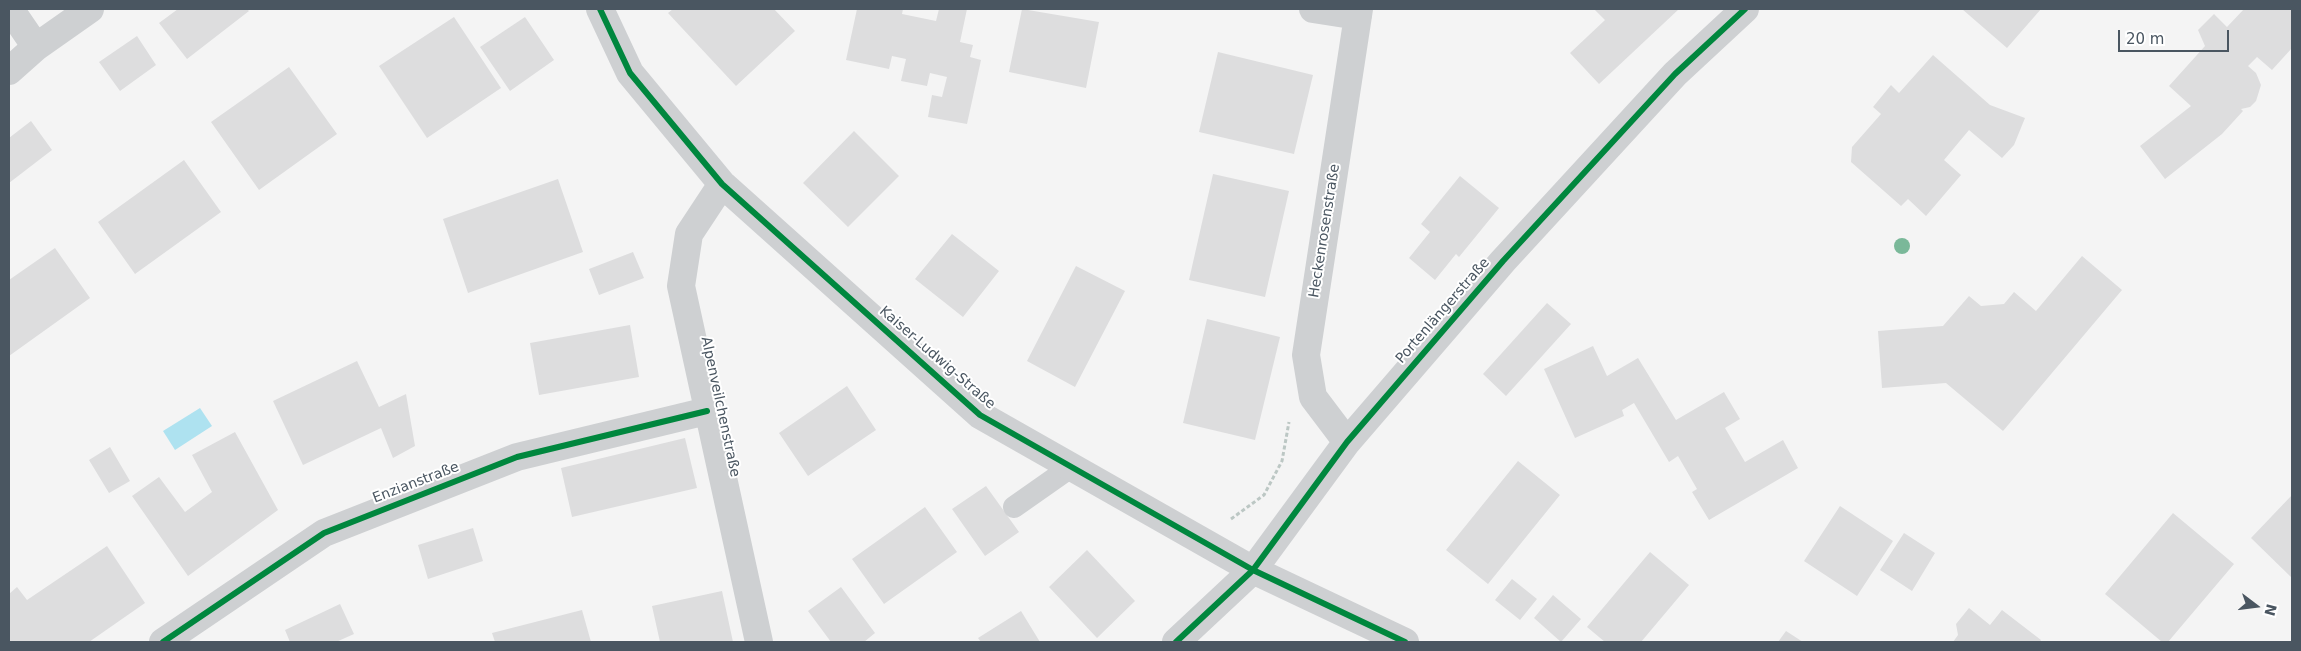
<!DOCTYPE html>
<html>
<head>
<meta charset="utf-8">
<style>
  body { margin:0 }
  #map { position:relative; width:2301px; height:651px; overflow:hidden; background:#f4f4f4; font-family:"DejaVu Sans",sans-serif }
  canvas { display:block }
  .frame { position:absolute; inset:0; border:10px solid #4a5661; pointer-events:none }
  .north { position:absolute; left:2231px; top:581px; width:50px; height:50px; -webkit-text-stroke:4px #fff; paint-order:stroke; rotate:105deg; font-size:14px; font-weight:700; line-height:20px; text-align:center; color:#4a5661 }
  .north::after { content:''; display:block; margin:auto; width:18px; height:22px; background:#4a5661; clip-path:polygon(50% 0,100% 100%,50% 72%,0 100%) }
  .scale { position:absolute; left:2118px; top:30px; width:111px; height:22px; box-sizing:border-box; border:2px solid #4a5661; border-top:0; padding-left:6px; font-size:15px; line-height:18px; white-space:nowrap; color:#4a5661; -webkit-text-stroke:4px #fff; paint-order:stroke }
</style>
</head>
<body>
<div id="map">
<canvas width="2301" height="651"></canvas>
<div class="frame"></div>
<div class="north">N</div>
<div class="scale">20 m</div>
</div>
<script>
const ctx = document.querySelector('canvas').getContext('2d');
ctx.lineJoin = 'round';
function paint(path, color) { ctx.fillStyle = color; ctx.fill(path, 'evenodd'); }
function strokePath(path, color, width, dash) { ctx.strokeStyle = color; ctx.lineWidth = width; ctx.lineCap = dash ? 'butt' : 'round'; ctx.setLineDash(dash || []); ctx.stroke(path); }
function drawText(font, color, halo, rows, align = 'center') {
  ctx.font = font + ' "DejaVu Sans",sans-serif'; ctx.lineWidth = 4; ctx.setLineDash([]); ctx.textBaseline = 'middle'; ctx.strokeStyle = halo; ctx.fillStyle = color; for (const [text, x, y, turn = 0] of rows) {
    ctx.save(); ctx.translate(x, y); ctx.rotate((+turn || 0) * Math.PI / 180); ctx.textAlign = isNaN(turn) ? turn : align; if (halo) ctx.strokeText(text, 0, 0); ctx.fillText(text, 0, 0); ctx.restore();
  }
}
paint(new Path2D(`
  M200,408l12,18 -37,24 -12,-19z`), '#aee2f0');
paint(new Path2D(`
  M178,9h69l2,2 -62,48 -28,-36z
  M673,9h101l21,22 -59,55 -68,-73z
  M857,9h46l-1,5 34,7 3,-12h28l-7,33 13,3 -3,12 11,3 -14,64 -39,-7 4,-22 10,2 5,-20 -17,-4 -3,13 -26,-5 5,-22 -14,-3 -3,13 -43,-9z
  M1022,9l77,13 -13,66 -77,-16z
  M1594,9h85l-80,75 -29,-31 35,-33z
  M1962,9h79l-34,39z
  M2244,9h48v39l-20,22 -15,-13 -9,9 8,7 5,12 -5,16 -6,6 -9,2 2,2 -21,23 -57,45 -25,-33 51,-40 -22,-20 36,-40 -7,-16 16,-16 13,13z
  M454,17l47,71 -74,50 -48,-72z
  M525,17l29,43 -44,31 -30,-44z
  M137,36l19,29 -36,26 -21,-29z
  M1218,52l95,23 -19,79 -95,-22z
  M1933,55l57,50 35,13 -11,27 -12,13 -33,-28 -25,30 17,15 -35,41 -18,-17 -7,7 -50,-44 1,-15 29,-33 -8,-7 18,-22 8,8z
  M289,67l48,67 -78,56 -48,-68z
  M31,121l21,29 -43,33v-45z
  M854,131l45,45 -51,51 -45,-44z
  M184,160l37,52 -86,62 -37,-52z
  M1213,174l76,17 -24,106 -76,-17z
  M1460,176l39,32 -40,49 -3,-3 -21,26 -26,-22 21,-26 -9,-8z
  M558,179l25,73 -115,41 -25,-74z
  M952,234l47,37 -36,46 -48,-38z
  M55,248l35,50 -81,58v-76z
  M633,252l11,26 -45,17 -10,-26z
  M2082,256l40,34 -119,141 -57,-48 -64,5 -4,-57 65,-5 26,-30 12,10 23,-2 10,-12 22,19z
  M1076,266l49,25 -50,96 -48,-26z
  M1547,303l24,21 -65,72 -23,-22z
  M1207,319l73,18 -25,103 -72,-17z
  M630,325l9,52 -100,18 -9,-52z
  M1593,346l14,30 31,-18 38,62 48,-28 16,27 -15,9 20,34 38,-22 15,28 -89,52 -17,-28 5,-3 -19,-33 -9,6 -35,-59 -12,7 2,6 -49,22 -31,-69z
  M357,361l22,46 27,-13 9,52 -22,12 -12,-30 -78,37 -30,-64z
  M847,386l29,44 -68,46 -29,-43z
  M235,432l43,78 -90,66 -56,-80 27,-19 26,35 27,-20 -20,-37z
  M685,438l12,50 -125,29 -11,-49z
  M110,447l20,34 -21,12 -20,-33z
  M1518,461l42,34 -72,89 -42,-34z
  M986,486l33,46 -34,24 -33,-47z
  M2292,495v83l-41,-40z
  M1840,506l53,35 -36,55 -53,-35z
  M925,507l32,45 -73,52 -32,-45z
  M2173,513l61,51 -66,78h-6l-57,-48z
  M473,528l10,33 -55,18 -10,-34z
  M1904,533l31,20 -23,38 -32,-21z
  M107,546l38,57 -56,39h-80v-48l8,-7 10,13z
  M1087,550l48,51 -38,37 -48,-51z
  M1650,552l39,33 -48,57h-36l-18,-15z
  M1512,579l25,20 -17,21 -25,-20z
  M841,587l34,46 -11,9h-33l-23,-31z
  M722,591l11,51h-73l-8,-36z
  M1553,595l28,24 -20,23 -27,-24z
  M340,604l14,30 -18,8h-46l-5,-12z
  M1969,608l21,17 12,-15 39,30 -1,2h-87l5,-7 -2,-11z
  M582,610l9,32h-96l-3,-9z
  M1021,611l19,31h-59l-3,-4z
  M1786,631l17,11h-25z`), '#ddddde');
strokePath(new Path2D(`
  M1231,519l33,-24 18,-34 7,-39`), '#bcc7c4', 3, [4, 2.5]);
strokePath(new Path2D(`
  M1014,507l57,-40`), '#ced0d2', 22);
strokePath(new Path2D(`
  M10,9l26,38
  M600,9l30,64 92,111 258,231 273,155 152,72
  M1313,9l45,7
  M9,71l27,-24 54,-38
  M722,184l-33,50 -8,52 78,356
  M1347,442l-34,-45 -7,-42 53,-346
  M163,642l161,-109 193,-76 190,-46
  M1176,642l77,-72 94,-128 156,-181 172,-187 70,-65`), '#ced0d2', 28);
strokePath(new Path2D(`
  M600,9l30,64 92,111 258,231 273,155 152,72
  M163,642l161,-109 193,-76 190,-46
  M1176,642l77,-72 94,-128 156,-181 172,-187 70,-65`), '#00873e', 6);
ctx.fillStyle = '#7ab899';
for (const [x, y] of [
  [1902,246]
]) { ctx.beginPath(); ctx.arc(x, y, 8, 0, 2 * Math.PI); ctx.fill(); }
drawText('14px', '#4a5661', '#fff', [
  ["Heckenrosenstraße",1325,231,-81],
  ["Portenlängerstraße",1443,311,-49],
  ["Kaiser-Ludwig-Straße",937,358,41],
  ["Alpenveilchenstraße",720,407,78],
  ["Enzianstraße",416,483,-21]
]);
</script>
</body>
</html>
